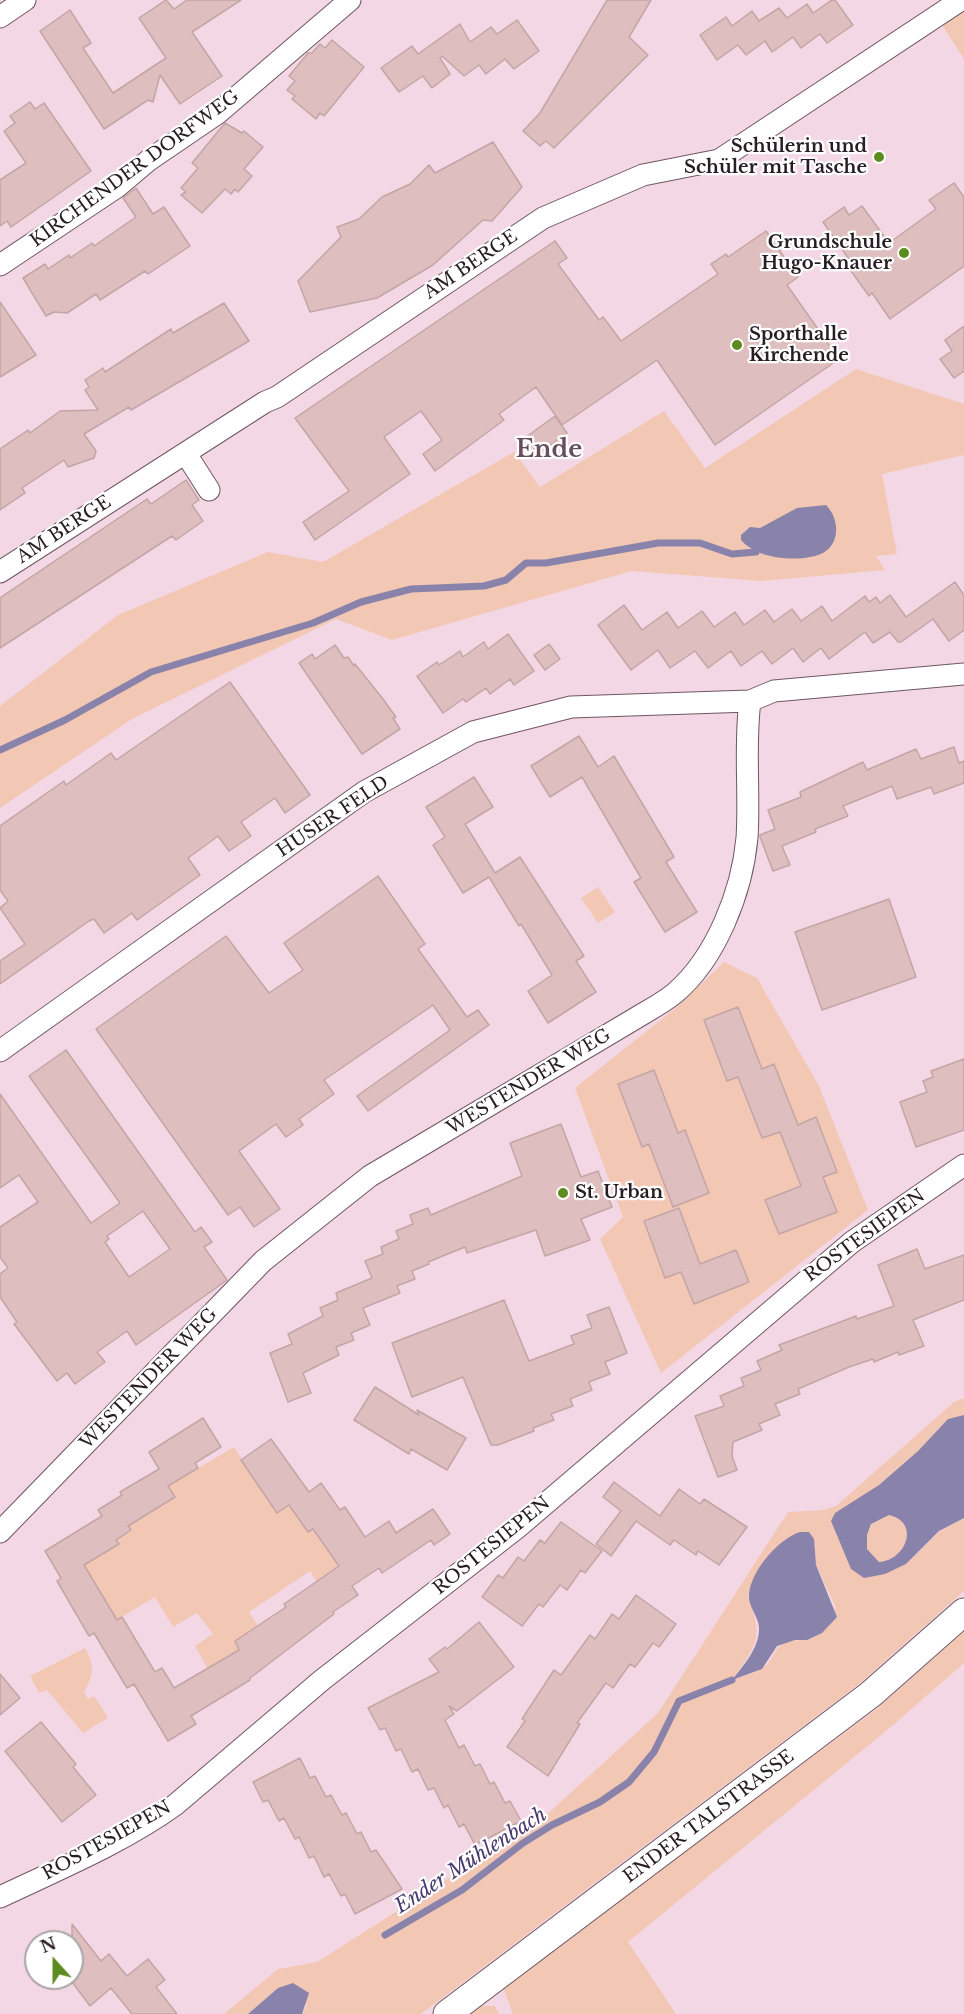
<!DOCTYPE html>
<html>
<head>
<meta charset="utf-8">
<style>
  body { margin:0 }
  #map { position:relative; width:964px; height:2014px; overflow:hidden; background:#f4d7e4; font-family:"Libre Baskerville",serif }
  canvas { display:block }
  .north { position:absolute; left:24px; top:1930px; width:60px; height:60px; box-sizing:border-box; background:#fff; border:2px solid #a9a5a7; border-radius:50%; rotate:339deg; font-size:16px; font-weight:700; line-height:24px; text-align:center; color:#281d22 }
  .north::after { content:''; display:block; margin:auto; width:21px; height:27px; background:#5c8b1e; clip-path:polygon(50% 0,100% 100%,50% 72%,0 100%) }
</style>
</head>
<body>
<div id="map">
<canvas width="964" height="2014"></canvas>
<div class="north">N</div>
</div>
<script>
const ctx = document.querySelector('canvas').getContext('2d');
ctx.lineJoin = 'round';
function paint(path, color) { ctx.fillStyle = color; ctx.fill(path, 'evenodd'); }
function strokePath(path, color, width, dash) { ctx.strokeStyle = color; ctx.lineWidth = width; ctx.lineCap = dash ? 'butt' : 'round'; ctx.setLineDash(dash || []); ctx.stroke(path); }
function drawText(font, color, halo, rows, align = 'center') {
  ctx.font = font + ' "Libre Baskerville",serif'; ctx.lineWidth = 4.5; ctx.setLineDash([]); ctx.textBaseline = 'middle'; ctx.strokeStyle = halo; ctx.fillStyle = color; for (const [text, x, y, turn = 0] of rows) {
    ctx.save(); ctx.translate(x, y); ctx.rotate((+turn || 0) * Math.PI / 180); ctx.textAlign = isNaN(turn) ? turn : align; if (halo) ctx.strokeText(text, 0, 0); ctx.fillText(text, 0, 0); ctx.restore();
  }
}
paint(new Path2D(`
  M964,5v54l-23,-36z
  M856,369l108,35v51l-82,19 15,80 -21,2 9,14 -124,11 -129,-10 -240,69 -56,-21 -204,100 -132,89v-102l118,-91 150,-63 55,10 191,-110 26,35 124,-76 41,57z
  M598,887l17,25 -17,11 -17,-25z
  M724,962l33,16 62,108 49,124 -207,163 -61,-134 23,-22 -48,-129 102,-81z
  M964,1398v17l-16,4 -30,32 -39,34 -28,84 55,-5 34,-33 24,-13v73l-105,93 -438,330h-119l5,-9 -29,-17 -30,26h-24l54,-45 39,-7 225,-143 116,-106 130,-201 36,-2 12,-4 118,-104zM814,1539l2,26 20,43 -29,32c-39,-1 -26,16 -46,29 -8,5 -19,7 -28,11 24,-39 31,-38 15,-84z
  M234,1447l42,66 13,-8 19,27 5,-3 26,37 -22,16 -7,-11 -61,41 9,14 -22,15 3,9 -31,19 -13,-23 18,-12 -16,-21 -24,14 -18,-30 -38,23 -33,-55 34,-22 -2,-4 15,-9 -3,-4 47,-29 -7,-11z
  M889,1515c31,7 18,45 -10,47l-12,-13v-14l4,-11z
  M964,1631v32l-72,63 -264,216 48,72h-163l-10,-27 375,-279z
  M85,1648c10,17 9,27 -1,44l4,7 6,-3 14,22 -25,15 -36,-43 -8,3 -9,-17z
  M480,2006h15l4,8h-30z`), '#f2c8b5');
paint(new Path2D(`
  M826,505c15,15 15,45 -11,51 -22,6 -59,2 -74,-16v-5l9,-8 10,1 37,-20z
  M964,1415v103l-25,13 -33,33 -21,10 -21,4 -13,-9 -20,-48 4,-8 44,-28 39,-34 30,-32zM889,1515c31,7 18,45 -10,47l-12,-13v-14l4,-11z
  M800,1532h9l5,7 2,26 21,52 -15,16 -15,7h-12l-18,6 -15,23 -30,11c12,-15 28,-33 27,-53 -1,-11 -11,-21 -10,-32 1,-23 29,-56 51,-63z
  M293,1983l16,10 -7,21h-54l30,-26z`), '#8982aa');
strokePath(new Path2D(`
  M0,750l65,-30 86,-48 162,-49 48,-21 50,-13 73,-3 22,-6 20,-17h20l112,-20h42l32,11 24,-2
  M385,1935l77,-45 61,-47 29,-18 48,-23 29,-20 25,-30 25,-51 53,-21`), '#8982aa', 7);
const building = new Path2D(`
  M166,0l8,9 13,-9h54l-49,32 30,44 -42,28 -20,-29 -7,27 -5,-2 -44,29 -64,-98 30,-21 21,33 -8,5 30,45 53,-35 -27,-40z
  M607,0h44l-22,37 19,18 -94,93 -8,-7 -6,5 -17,-15 17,-18z
  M832,0h3l18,25 -26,18 -7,-9 -19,14 -8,-11 -21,15 -7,-11 -19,14 -8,-10 -21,15 -17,-25 26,-18 6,9 20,-15 7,10 20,-13 8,10 20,-14 6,9z
  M517,20l22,31 -25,18 -9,-10 -19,15 -7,-9 -15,11 -22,-20 -2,2 10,16 -18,14 -9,-12 -24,16 -18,-24 31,-22 6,8 42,-30 10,18 21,-15 6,7z
  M332,40l32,27 -40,49 -4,-3 -4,6 -24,-20 3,-3 -8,-6 8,-9 -6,-5 19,-23h4l8,-9 5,4z
  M30,102l5,7 9,-6 47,68 -80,56 -4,-6 -7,5v-46l26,-17 -22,-32 11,-8 -5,-7z
  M225,123l17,10 2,-2 19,16 -19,22 8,7 -14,16 -3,-3 -4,5 -6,-5 -23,24 -21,-18 5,-3 -5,-4 17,-20 -6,-5z
  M493,142l29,45 -30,34 -9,-1 -50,45 -56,33 -67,14 -12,-31 43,-44 -4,-10 22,-8 23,-22 28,-13 19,-19 6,8z
  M954,183l10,14v69l-74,53 -18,-26 -3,3 -18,-25 4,-3 -32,-46 21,-15 5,8 13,-9 27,37 47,-34 -7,-9z
  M136,188l17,26 11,-7 26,39 -42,28 -3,-3 -45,29 -4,-6 -29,19 -13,-1 -8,4 -23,-38 22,-14 3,5 21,-14 1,3 22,-15 2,3 42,-29 -13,-19z
  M766,231l32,46 -11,8 52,74 -124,86 -58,-85 -95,65 -26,-38 -37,27 5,6 -69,51 -12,-17 19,-14 -21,-29 -37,26 26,37 -95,66 -12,-18 46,-31 -54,-73 260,-177 12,17 -9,6 41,56 4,-3 18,24 97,-67 -7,-10 15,-10 2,3z
  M0,302l36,53 -36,22z
  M224,303l25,38 -118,69 -2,-3 -45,27 12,17 -2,7 -26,9 -4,-7 -42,28 3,5 -25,17v-61l28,-19 2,3 30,-22 38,-1 -13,-20 4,-3 -4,-7 18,-12 2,4 66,-43 2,4z
  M964,326v45l-10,7 -14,-19 12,-8 -7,-11z
  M555,416l12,17 -29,21 -12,-17z
  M186,480l13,20 -7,5 11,16 -27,19 -4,-4 -172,112v-50l147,-99 4,5z
  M955,582l9,13v35l-15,11 -16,-22 -32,23h-3l-8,-10 -17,11 -8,-11 -36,27 -8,-11 -18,14 -10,-14 -21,16 -10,-13 -21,15 -10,-15 -23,17 -13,-17 -25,17 -12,-18 -27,20 -33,-45 26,-20 18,25 25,-18 11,16 24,-17 12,16 21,-15 9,13 21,-15 9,12 18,-13 9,12 21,-15 10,15 33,-25 4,6 7,-5 4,6 10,-8 16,22z
  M508,634l26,37 -20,14 -4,-6 -20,15 -4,-6 -20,14 -3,-3 -20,14 -26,-37 20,-14 2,3 21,-14 3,6 21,-15 4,7z
  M549,644l11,15 -15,11 -11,-15z
  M335,645l9,13 4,-1 6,9 1,-2 28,35 13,18 -3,1 7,11 -38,25 -63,-91 13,-9 3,5z
  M230,682l80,113 -25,18 -10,-15 -34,24 10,14 -22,15 -11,-15 -30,22 12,17 -63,45 -5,-7 -28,20 -10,-14 -5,2 -89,63v-23l25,-17 -25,-36 8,-7 -8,-11v-64l64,-45 2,4 45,-32 5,7z
  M579,736l19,31 16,-11 60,101 -8,5 31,50 -32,20 -31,-50 7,-4 -59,-101 -32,20 -19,-31z
  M954,747l5,16 5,-2v22l-30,11 -3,-7 -34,12 -5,-13 -49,20 5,10 -33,13 1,3 -34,14 8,19 -17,6 -13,-34v-2l15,-6 -7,-19 33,-13 -1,-5 63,-30 4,8 49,-21 5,10z
  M474,777l19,30 -28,17 30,49 25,-16 64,99 -8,5 20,31 -48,31 -20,-32 24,-16 -31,-51 -2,2 -30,-49 -26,16 -30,-48 12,-8 -19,-30z
  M378,876l47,68 -7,5 49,68 11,-7 11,15 -121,86 -11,-15 93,-66 -17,-25 -109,75 10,14 -35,25 4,6 -17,12 -10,-13 -37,27 41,58 -26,18 -14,-20 -12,8 -132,-186 130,-93 43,57 34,-23 -19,-27z
  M889,899l27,78 -94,33 -27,-78z
  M738,1007l24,62 12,-5 24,61 18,-8 21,55 -14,5 14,35 -58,22 -14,-34 36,-14 -21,-54 -18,6 -24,-61 -11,4 -23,-61z
  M66,1050l129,182 6,-5 11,15 -8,5 23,33 -91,65 -9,-14 -30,21 8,10 -30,22 -8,-11 -10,8 -43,-57 3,-2 -17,-25v-23l8,-6 -8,-11v-30l38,-25 -19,-27 -19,13v-94l91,129 29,-20 -91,-127zM143,1211l27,38 -41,28 -24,-35 4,-3 -2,-3z
  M964,1059v71l-48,17 -16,-45 27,-10 -4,-11 10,-4 -2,-6z
  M654,1070l24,63 7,-3 24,63 -36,14 -24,-63 -7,3 -24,-63z
  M561,1124l20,53 17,-6 14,36 -31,12 9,21 -45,16 -9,-26 -69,23 -2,-6 -37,15 1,2 -17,7 3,8 -18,7 3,7 -37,15 7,17 -19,8 3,7 -18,7 3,8 -36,18 8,20 -23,9 -18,-49 22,-9 -4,-10 35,-18 -3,-8 18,-8 -2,-7 36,-15 -7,-17 18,-7 -2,-7 18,-8 -3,-8 17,-7 -3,-9 18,-7 3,7 91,-39 -12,-33z
  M679,1208l21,56 36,-14 13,32 -55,22 -13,-32 -16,6 -21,-57z
  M917,1249l8,20 39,-14v45l-51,20 11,26 -25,9 -1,-3 -24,10 -1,-3 -24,8 -51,22 2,5 -25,10 5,11 -21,9 3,6 -29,12 -1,14 5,14 -19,7 -23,-61 29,-10 -4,-10 24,-10 -3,-8 20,-8 -4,-9 25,-11 -3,-5 77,-29 1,3 37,-13 -16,-41z
  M504,1300l25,61 45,-17 -3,-8 21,-8 -5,-13 22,-8 18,46 -22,9 5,12 -21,8 3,8 -22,9 3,7 -22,8 3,6 -21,8 1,3 -36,14h-7l-28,-68 -51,20 -20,-54z
  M375,1387l44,28 -2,-5 49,28 -19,32 -36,-21 -2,5 -55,-34z
  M203,1418l18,29 -26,16 3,5 -30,18 7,11 -47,29 3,4 -15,10 3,4 -35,21 33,55 5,-3 33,55 7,-4 12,20 65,-38 -4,-9 51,-34 -2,-3 55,-38 -26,-37 -5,3 -19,-27 -12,8 -36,-53 30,-21 38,53 12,-9 19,27 5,-3 20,30 24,-16 7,12 37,-24 17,25 -16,11 -3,-5 -49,33 -3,-5 -27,18 6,9 -25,17 1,2 -84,64v2l-59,36 5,8 -28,17 -34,-57 -7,4 -33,-55 -5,3 -32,-55 4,-3 -16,-27 57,-35 -4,-6 24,-15 -2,-3 39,-23 -10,-17z
  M614,1482l46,34 19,-27 21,15 4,-5 43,28 -28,38 -21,-14 -2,4 -22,-15 -4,5 -34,-24 -25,35 -15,-12 25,-33 -18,-14z
  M561,1522l41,29 -17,22 -4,-3 -14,20 -7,-5 -17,22 -4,-3 -17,22 -40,-29 16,-22 5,3 15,-21 6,4 16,-21 5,3z
  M636,1595l40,29 -17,23 -6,-4 -18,24 -5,-3 -17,24 -7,-5 -29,40 3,1 -32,52 -41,-29 18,-26 -3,-2 32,-49 7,5 29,-40 5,4 17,-25 7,5z
  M479,1622l35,45 -57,44 -8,-5 5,8 -9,6 14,28 5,-3 11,21 5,-2 10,20 4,-2 11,21 5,-2 11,20 -46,24 -11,-21 -5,3 -11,-22 -4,3 -10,-20 -6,2 -10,-21 -6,3 -11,-23 -5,2 -11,-23 -5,2 -12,-22 71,-36 -10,-13 16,-12 2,2z
  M0,1674l20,24 -20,17z
  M41,1722l35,42 -3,3 23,28 -34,27 -57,-71z
  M300,1758l10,20 5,-2 11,21 5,-2 11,20 4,-2 11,21 4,-2 10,20 5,-2 26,39 -47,25 -10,-20 -4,2 -12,-22 -5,3 -10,-21 -5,2 -10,-21 -4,2 -11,-21 -5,3 -11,-21 -5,2 -10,-20z
  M72,1924l29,37 8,-7 18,22 21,-17 17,21 -9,7 21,27h-45l-21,-26 -21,18 -18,-24z`);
paint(building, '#debebe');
strokePath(building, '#c4a5a5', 1.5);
const minor = new Path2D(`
  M0,17l25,-17
  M0,265l117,-78 32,-27 69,-47 132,-113
  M186,454l23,36
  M0,572l265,-170 12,-5 266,-179 100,-43 76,-15 242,-160
  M0,1051l364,-259 109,-60 98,-25 179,-6
  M0,1532l263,-271 107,-85 266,-158c13,-8 27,-15 39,-25 41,-35 67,-101 72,-155 3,-46 -3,-91 3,-137l24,-10 190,-17
  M0,1897c57,-27 124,-55 175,-92l147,-125 195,-152 335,-286 112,-77`);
const major = new Path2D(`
  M447,2014l424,-320 93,-82`);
strokePath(minor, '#6f5762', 23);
strokePath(major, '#6f5762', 29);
strokePath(minor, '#fff', 21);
strokePath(major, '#fff', 27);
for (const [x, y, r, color] of [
  [879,157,6,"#5c8b1e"],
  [904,253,6,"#5c8b1e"],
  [737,345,6,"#5c8b1e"],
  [563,1193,6,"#5c8b1e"]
]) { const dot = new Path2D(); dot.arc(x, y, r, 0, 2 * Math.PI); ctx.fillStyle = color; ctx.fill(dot); strokePath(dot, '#fff', 2); }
drawText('bold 18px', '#281d22', '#fff', [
  ["Schülerin und",867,147],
  ["Schüler mit Tasche",867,168],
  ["Grundschule",892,243],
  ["Hugo-Knauer",892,264],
  ["Sporthalle",749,335,"left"],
  ["Kirchende",749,356,"left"],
  ["St. Urban",575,1193,"left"]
], 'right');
drawText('18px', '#281d22', '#fff', [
  ["KIRCHENDER DORFWEG",135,169,-36],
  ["AM BERGE",471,265,-34],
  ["AM BERGE",64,530,-33],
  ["HUSER FELD",333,817,-34],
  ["WESTENDER WEG",529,1082,-31],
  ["ROSTESIEPEN",865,1236,-36],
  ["WESTENDER WEG",149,1379,-46],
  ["ROSTESIEPEN",492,1546,-39],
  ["ENDER TALSTRASSE",709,1817,-37],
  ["ROSTESIEPEN",107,1841,-29]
]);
drawText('italic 20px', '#473a71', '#fff', [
  ["Ender Mühlenbach",471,1861,-33]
]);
drawText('bold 24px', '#674f5a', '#fff', [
  ["Ende",549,450]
]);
</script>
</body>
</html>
